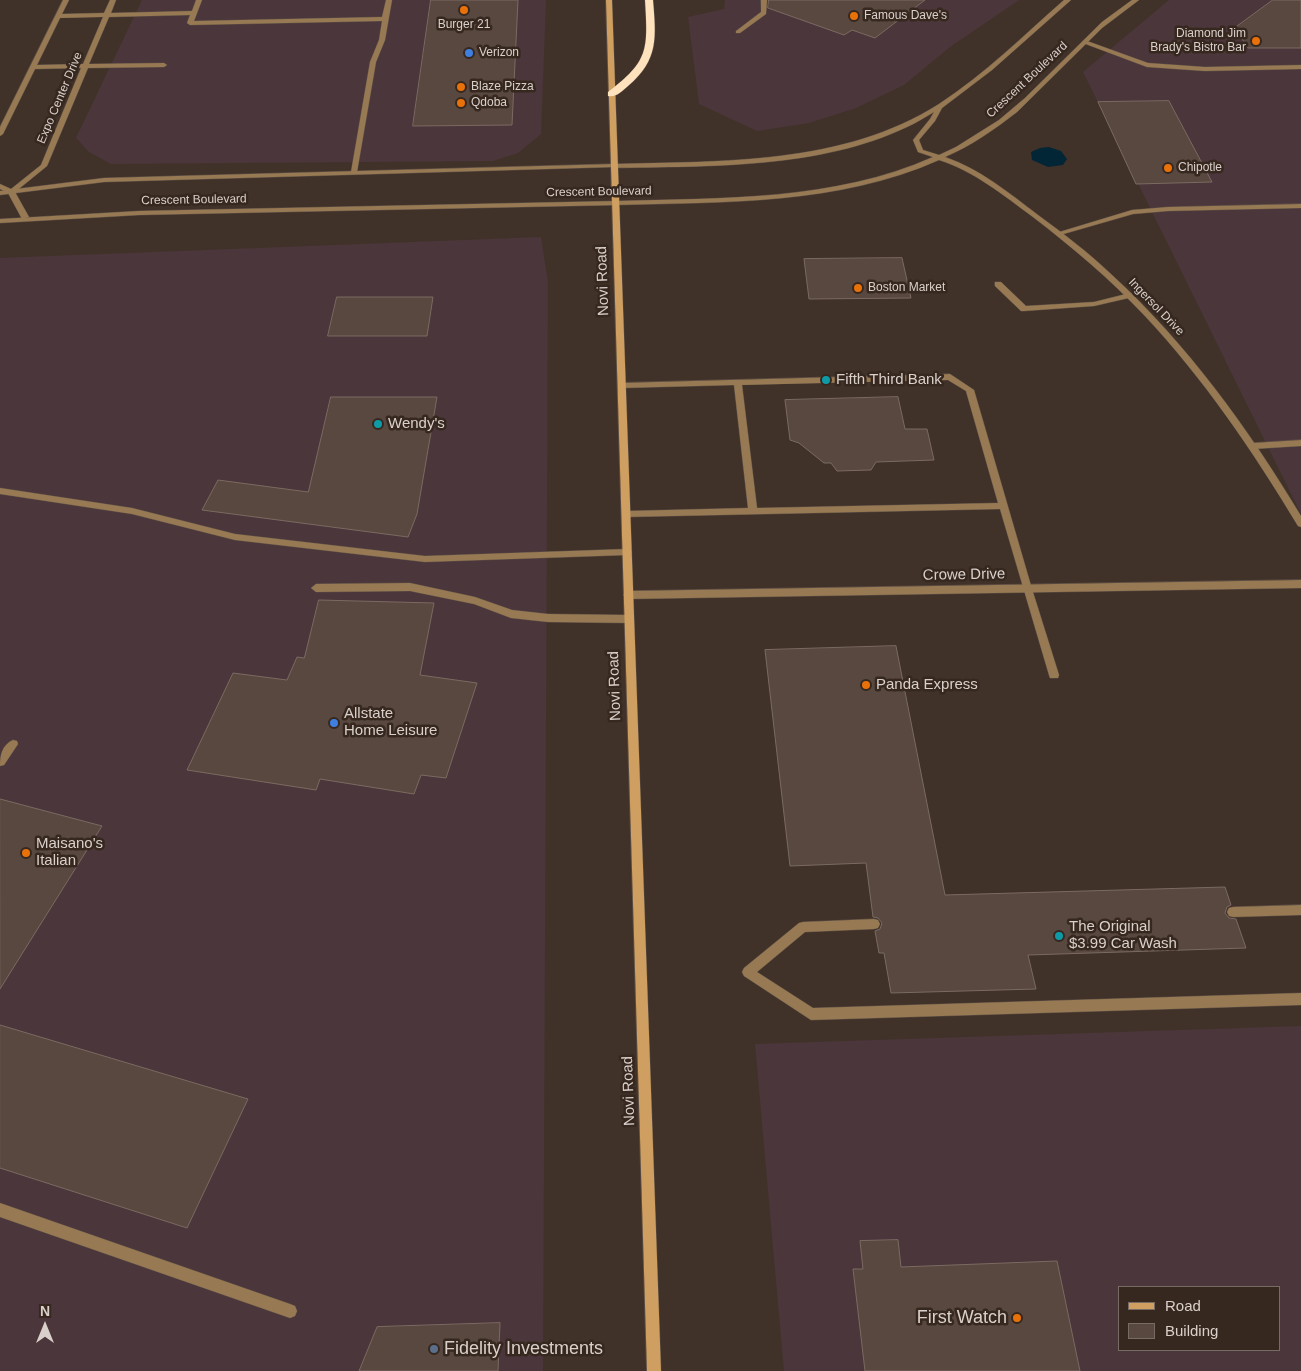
<!DOCTYPE html>
<html>
<head>
<meta charset="utf-8">
<style>
  body { margin:0 }
  #map { position:relative; width:1301px; height:1371px; overflow:hidden; background:#403229; font-family:Helvetica,sans-serif }
  canvas { display:block }
  .legend { position:absolute; left:1118px; top:1286px; width:162px; height:65px; box-sizing:border-box; background:#36281f; border:1px solid #786b64; margin:0; padding:6px 9px; list-style:none; font-size:15px; color:#dad0cb }
  .legend li { display:flex; align-items:center; gap:10px; height:25px }
  .legend b { width:25px; border:1px solid #786b64 }
  .north { position:absolute; left:20px; top:1301px; width:50px; height:50px; -webkit-text-stroke:4px #36281f; paint-order:stroke; rotate:0deg; font-size:14px; font-weight:700; line-height:20px; text-align:center; color:#dad0cb }
  .north::after { content:''; display:block; margin:auto; width:18px; height:22px; background:#dad0cb; clip-path:polygon(50% 0,100% 100%,50% 72%,0 100%) }
</style>
</head>
<body>
<div id="map">
<canvas width="1301" height="1371"></canvas>
<ul class="legend">
<li><b style="height:6px;background:#ce9f61"></b>Road</li>
<li><b style="height:14px;background:#584840"></b>Building</li>
</ul>
<div class="north">N</div>
</div>
<script>
const ctx = document.querySelector('canvas').getContext('2d');
ctx.lineJoin = 'round';
function paint(path, color) { ctx.fillStyle = color; ctx.fill(path, 'evenodd'); }
function strokePath(path, color, width, dash) { ctx.strokeStyle = color; ctx.lineWidth = width; ctx.lineCap = dash ? 'butt' : 'round'; ctx.setLineDash(dash || []); ctx.stroke(path); }
function drawText(font, color, halo, rows, align = 'center') {
  ctx.font = font + ' Helvetica,sans-serif'; ctx.lineWidth = 5; ctx.setLineDash([]); ctx.textBaseline = 'middle'; ctx.strokeStyle = halo; ctx.fillStyle = color; for (const [text, x, y, turn = 0] of rows) {
    ctx.save(); ctx.translate(x, y); ctx.rotate((+turn || 0) * Math.PI / 180); ctx.textAlign = isNaN(turn) ? turn : align; if (halo) ctx.strokeText(text, 0, 0); ctx.fillText(text, 0, 0); ctx.restore();
  }
}
paint(new Path2D(`
  M142,0h404l-5,134 -23,19 -25,8 -382,3 -22,-12 -13,-14z
  M725,0h294l-69,47 -46,38 -48,23 -47,15 -52,8 -58,-27 -11,-87 36,-8z
  M1169,0h132v514l-218,-442z
  M541,237l7,46 -5,1088h-543v-1113z
  M1301,1026v345h-517l-29,-327zM1120,1287h160v63h-160z`), '#4b363b');
paint(new Path2D(`
  M1049,147l12,4 6,8 -4,6 -15,2 -16,-7 -1,-8 9,-4z`), '#032637');
const building = new Path2D(`
  M431,0h87l-6,125 -99,1z
  M769,0h156l-50,38 -23,-8 -8,5 -76,-27z
  M1273,0h28v48h-53l-13,-20z
  M1169,101l43,81 -76,2 -38,-82z
  M902,258l9,40 -102,1 -5,-40z
  M337,297h96l-6,39h-99z
  M331,397h106l-20,117 -9,23 -206,-27 16,-30 90,12z
  M898,397l7,32h22l7,31 -58,2 -5,8 -34,1 -6,-8h-7l-25,-20 -9,-3 -5,-40z
  M319,600l115,3 -14,72 57,8 -31,95 -25,-3 -7,19 -94,-15 -4,11 -129,-20 46,-97 54,7 10,-23 7,1z
  M896,646l49,249 280,-8 6,18 -4,2 -2,6 4,5 7,1 10,29 -218,7 8,34 -145,4 -7,-40h-5l-4,-22 5,-2 2,-6 -4,-5 -5,-1 -7,-54 -76,3 -25,-216z
  M0,799l102,27 -102,163z
  M0,1025l248,74 -61,129 -187,-60z
  M898,1240l3,27 156,-6 23,110h-215l-12,-102h10l-3,-28z
  M500,1323l-2,48h-139l18,-44z`);
paint(building, '#584840');
strokePath(building, '#7b6a61', 1);
const service = new Path2D(`
  M63,0h6l-7,14 42,-1 6,-13h6l-5,13 81,-2 4,-11h6l-8,21 188,-4 4,-17h6l-7,40 -9,22 -19,110 -3,2 -3,-2 19,-110 9,-22 3,-19 -192,4 -3,-2 3,-8 -81,2 -20,47 75,-1 3,2 -3,2 -76,1 -41,98 -32,26 14,25 -7,2 -14,-26 -8,-4v-5l11,5 30,-24 40,-97 -46,1 -32,65 -3,2v-9zM103,17l-20,47 -46,1 23,-47z
  M761,0h6l-1,14 -26,19h-4v-2l25,-19z
  M1083,41h4l61,22 57,4 96,-2v4l-96,2 -58,-4 -64,-24z
  M1301,204v4l-133,3 -35,3 -73,21 -4,-2 76,-23 36,-3z
  M995,282h6l25,24 68,-4 36,-9 4,2 -1,2 -39,9 -70,5h-3l-26,-25z
  M950,374l24,16 58,199 27,86 -1,3h-8l-1,-3 -49,-166 -374,8 -4,-3 4,-3 122,-3 -14,-123 -112,3 -3,-1v-4zM948,380l18,11 32,112 -241,5 -15,-123z
  M1301,440v6l-48,3 -4,-3 4,-3z
  M0,488l132,20 103,26 190,22 202,-7 5,3 -5,3 -202,7 -190,-22 -103,-26 -132,-20z
  M410,583l65,14 37,13 36,4 81,1 5,4 -5,4 -81,-1 -37,-4 -37,-14 -64,-13 -94,1 -5,-4 5,-4z
  M13,740l4,1 1,3 -14,21 -4,1c0,-11 2,-21 13,-26z
  M1301,905v10l-68,2 -4,-1 -2,-4 2,-4 4,-1z
  M874,919l4,1 2,4 -2,4 -4,1 -69,3 -48,40 56,36 488,-15v12l-490,15 -67,-44 -2,-4 2,-4 55,-45 4,-1z
  M0,1203l290,101 5,2 2,5 -2,5 -5,2 -290,-101z`);
const minor = new Path2D(`
  M613,164l3,2 -1,1 -511,15 -104,13v-4l104,-13z
  M616,201h3v4l-480,10 -139,8v-4l139,-8z
  M1301,580v8l-673,11 -5,-4 5,-4z`);
const tertiary = new Path2D(`
  M1064,0h7l-79,70 -50,38 -7,13 -16,19 4,10 16,5 17,-8 43,-27 26,-22 77,-76 30,-22h7l-37,28 -85,84c-22,17 -46,34 -72,45 35,12 64,36 93,58 26,19 51,38 74,60 76,70 136,153 189,241v11l-3,-1c-45,-75 -94,-147 -154,-211 -34,-36 -72,-68 -111,-98 -30,-22 -59,-46 -94,-57 -101,45 -214,42 -323,45l-4,-2 4,-2c106,-3 218,0 317,-44l-15,-5 -5,-12 17,-21 4,-7c-9,5 -18,11 -27,15 -88,42 -198,39 -294,41l-3,-2 3,-2c110,-3 230,1 326,-60 46,-30 85,-69 125,-104z`);
const secondary = new Path2D(`
  M606,0h6l49,1371h-14z`);
const motorway = new Path2D(`
  M645,0h8c3,37 6,60 -25,86 -6,5 -12,12 -20,10v-4c41,-31 40,-42 37,-92z`);
strokePath(service, '#5c4e46', 1);
strokePath(minor, '#5c4e46', 1);
strokePath(tertiary, '#5c4e46', 1);
strokePath(secondary, '#5c4e46', 1);
strokePath(motorway, '#5c4e46', 1);
paint(service, '#977a53');
paint(minor, '#977a53');
paint(tertiary, '#977a53');
paint(secondary, '#ce9f61');
paint(motorway, '#fee1bd');
for (const [x, y, r, color] of [
  [464,10,5,"#e8710a"],
  [854,16,5,"#e8710a"],
  [1256,41,5,"#e8710a"],
  [469,53,5,"#3f7fe0"],
  [461,87,5,"#e8710a"],
  [461,103,5,"#e8710a"],
  [1168,168,5,"#e8710a"],
  [858,288,5,"#e8710a"],
  [826,380,5,"#0f9aa8"],
  [378,424,5,"#0f9aa8"],
  [866,685,5,"#e8710a"],
  [334,723,5,"#3f7fe0"],
  [26,853,5,"#e8710a"],
  [1059,936,5,"#0f9aa8"],
  [1017,1318,5,"#e8710a"],
  [434,1349,5,"#5c6f8a"]
]) { const dot = new Path2D(); dot.arc(x, y, r, 0, 2 * Math.PI); ctx.fillStyle = color; ctx.fill(dot); strokePath(dot, '#36281f', 2); }
drawText('12px', '#dad0cb', '#36281f', [
  ["Famous Dave's",864,16],
  ["Burger 21",464,25,"center"],
  ["Diamond Jim",1246,34,"right"],
  ["Brady's Bistro Bar",1246,48,"right"],
  ["Verizon",479,53],
  ["Blaze Pizza",471,87],
  ["Qdoba",471,103],
  ["Chipotle",1178,168],
  ["Boston Market",868,288]
], 'left');
drawText('12px', '#dad0cb', '#36281f', [
  ["Crescent Boulevard",1027,80,-43],
  ["Expo Center Drive",60,98,-67],
  ["Crescent Boulevard",599,192,-1],
  ["Crescent Boulevard",194,200,-1],
  ["Ingersol Drive",1156,307,46]
]);
drawText('15px', '#dad0cb', '#36281f', [
  ["Novi Road",603,281,-92],
  ["Crowe Drive",964,575,-1],
  ["Novi Road",615,686,-92],
  ["Novi Road",629,1091,-92]
]);
drawText('15px', '#dad0cb', '#36281f', [
  ["Fifth Third Bank",836,380],
  ["Wendy's",388,424],
  ["Panda Express",876,685],
  ["Allstate",344,714],
  ["Home Leisure",344,731],
  ["Maisano's",36,844],
  ["Italian",36,861],
  ["The Original",1069,927],
  ["$3.99 Car Wash",1069,944]
], 'left');
drawText('18px', '#dad0cb', '#36281f', [
  ["First Watch",1007,1318],
  ["Fidelity Investments",444,1349,"left"]
], 'right');
</script>
</body>
</html>
